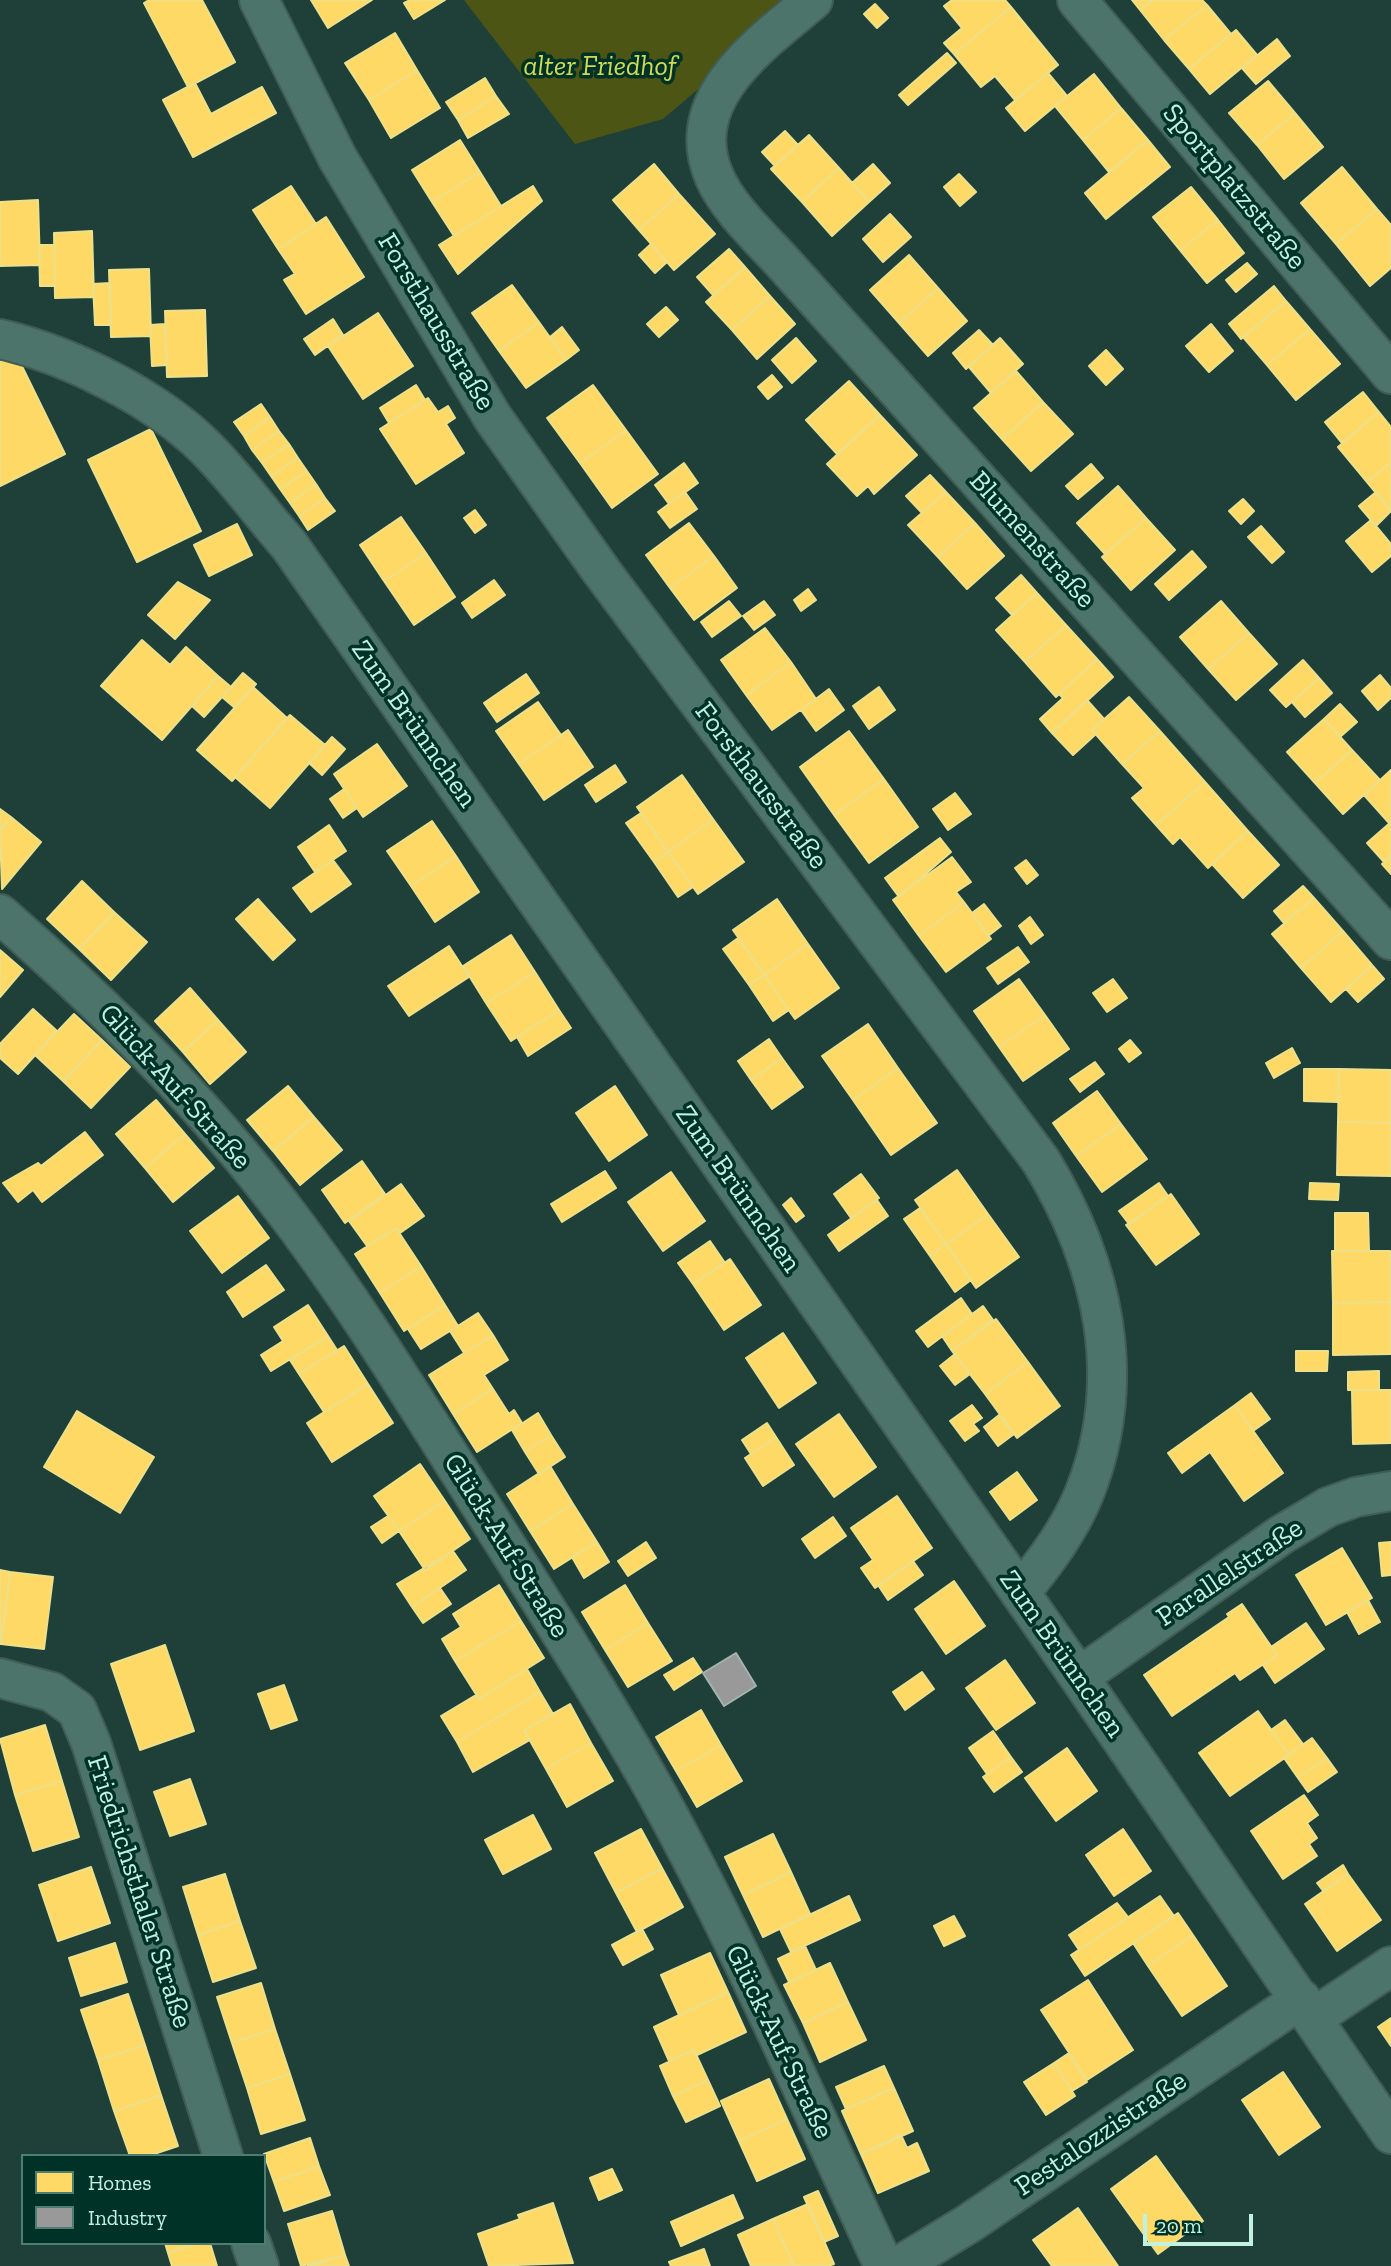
<!DOCTYPE html>
<html>
<head>
<meta charset="utf-8">
<style>
  body { margin:0 }
  #map { position:relative; width:1391px; height:2266px; overflow:hidden; background:#1f4038; font-family:"Zilla Slab",serif }
  canvas { display:block }
  .legend { position:absolute; left:21px; top:2154px; width:245px; height:91px; box-sizing:border-box; background:#003227; border:2px solid #4d7e71; margin:0; padding:9px 12px; list-style:none; font-size:21px; color:#c0f1e1 }
  .legend li { display:flex; align-items:center; gap:14px; height:35px }
  .legend b { width:35px; border:2px solid #4d7e71 }
  .scale { position:absolute; left:1143px; top:2214px; width:110px; height:32px; box-sizing:border-box; border:4px solid #c0f1e1; border-top:0; padding-left:9px; font-size:21px; line-height:24px; white-space:nowrap; color:#c0f1e1; -webkit-text-stroke:5px #003227; paint-order:stroke }
</style>
</head>
<body>
<div id="map">
<canvas width="1391" height="2266"></canvas>
<ul class="legend">
<li><b style="height:19px;background:#ffd966"></b>Homes</li>
<li><b style="height:19px;background:#999"></b>Industry</li>
</ul>
<div class="scale">20 m</div>
</div>
<script>
const ctx = document.querySelector('canvas').getContext('2d');
ctx.lineJoin = 'round';
function paint(path, color) { ctx.fillStyle = color; ctx.fill(path, 'evenodd'); }
function strokePath(path, color, width, dash) { ctx.strokeStyle = color; ctx.lineWidth = width; ctx.lineCap = dash ? 'butt' : 'round'; ctx.setLineDash(dash || []); ctx.stroke(path); }
function drawText(font, color, halo, rows, align = 'center') {
  ctx.font = font + ' "Zilla Slab",serif'; ctx.lineWidth = 7; ctx.setLineDash([]); ctx.textBaseline = 'middle'; ctx.strokeStyle = halo; ctx.fillStyle = color; for (const [text, x, y, turn = 0] of rows) {
    ctx.save(); ctx.translate(x, y); ctx.rotate((+turn || 0) * Math.PI / 180); ctx.textAlign = isNaN(turn) ? turn : align; if (halo) ctx.strokeText(text, 0, 0); ctx.fillText(text, 0, 0); ctx.restore();
  }
}
paint(new Path2D(`
  M464,0h339l-140,119 -88,25z`), '#4d5515');
const homes = new Path2D(`
  M149,0h53l33,62 -47,25 -44,-84z
  M311,0h61l-44,28z
  M410,0h35l-31,19 -10,-16z
  M952,0h53l6,7 -57,47 -10,-11 18,-15 -18,-22z
  M1132,0h21l-13,10z
  M1153,0h49l5,5 -43,35 -24,-30z
  M875,4l13,14 -11,10 -13,-14z
  M1207,5l24,29 -42,35 -25,-29z
  M1011,7l47,58 -43,35 -20,-24 -14,11 -27,-33z
  M1236,30l21,25 -47,39 -21,-25z
  M395,33l22,37 -48,30 -24,-37z
  M1277,39l13,17 -34,28 -14,-16z
  M947,53l9,10 -48,42 -9,-10z
  M417,70l23,38 -49,30 -22,-38z
  M1048,73l19,23 -42,35 -19,-23z
  M1094,74l27,34 -38,32 -28,-34z
  M485,78l11,18 -38,24 -12,-18z
  M1268,81l27,32 -38,32 -28,-32z
  M195,83l16,31 51,-27 14,26 -83,44 -30,-57z
  M496,96l13,18 -41,24 -10,-18z
  M1121,108l27,32 -39,32 -26,-32z
  M1295,113l28,34 -39,32 -27,-34z
  M785,131l13,14 -23,21 -13,-14z
  M809,135l30,33 -37,34 -31,-33z
  M460,140l20,32 -48,30 -20,-32z
  M1148,140l22,27 -64,52 -21,-26z
  M654,164l25,30 -40,36 -26,-30z
  M873,164l17,19 -21,19 -17,-19z
  M1342,167l35,42 -41,35 -35,-41z
  M839,168l30,34 -37,34 -30,-34z
  M480,172l21,34 -47,30 -22,-34z
  M959,174l17,18 -16,14 -16,-19z
  M291,186l25,38 -38,25 -25,-39z
  M533,186l9,15 -84,73 -19,-29z
  M1191,187l27,33 -38,30 -27,-33z
  M679,194l36,40 -41,36 -35,-40z
  M38,200l2,65 -40,1v-64z
  M1377,209l14,16v43l-21,18 -34,-42z
  M890,214l21,23 -28,25 -20,-23z
  M326,217l38,60 -58,37 -22,-34 11,-6 -17,-25z
  M1218,220l26,33 -37,30 -27,-33z
  M92,231l2,66 -39,1 -1,-65z
  M651,244l16,18 -12,11 -16,-18z
  M39,245h15l1,41h-15z
  M729,249l16,18 -32,28 -16,-18z
  M909,255l29,33 -39,35 -29,-33z
  M1247,263l10,11 -21,18 -10,-12z
  M745,267l25,29 -38,34 -26,-28z
  M149,269l2,67 -40,1 -2,-67z
  M110,283l1,42h-16l-2,-41z
  M512,285l27,37 -40,29 -27,-38z
  M1274,286l12,15 -45,38 -12,-15z
  M938,288l29,33 -39,35 -29,-33z
  M770,296l25,28 -38,35 -25,-29z
  M1286,301l24,28 -43,36 -24,-28z
  M666,307l12,13 -19,17 -12,-13z
  M205,310l2,66 -40,1 -2,-66z
  M378,313l35,53 -50,33 -35,-53z
  M333,319l10,16 -28,20 -11,-16z
  M539,322l27,38 -40,28 -27,-37z
  M165,324l2,41 -15,1 -2,-41z
  M1211,324l22,27 -24,21 -23,-26z
  M562,327l17,23 -13,10 -16,-23z
  M1310,329l30,35 -44,36 -29,-35z
  M979,330l14,15 -27,24 -13,-16z
  M796,338l20,23 -24,22 -20,-23z
  M1000,338l23,26 -32,29 -22,-26z
  M1106,350l17,19 -17,16 -17,-19z
  M16,354l49,100 -65,32v-124z
  M1016,371l27,31 -41,37 -28,-31z
  M772,375l10,12 -14,12 -10,-12z
  M849,381l31,34 -43,39 -31,-34z
  M416,385l9,15 -36,23 -9,-15z
  M593,385l33,45 -46,33 -33,-45z
  M1363,392l16,20 -37,31 -17,-21z
  M428,398l10,14 10,-6 7,12 -9,6 18,29 -48,31 -36,-55z
  M1043,402l30,32 -42,37 -29,-32z
  M261,404l9,13 -26,19 -10,-14z
  M1379,412l12,15v35l-24,20 -29,-35z
  M880,415l37,40 -43,39 -6,-8 -11,10 -30,-32z
  M270,417l9,14 -27,19 -8,-14z
  M151,429l50,102 -64,31 -49,-102z
  M626,430l32,44 -46,34 -32,-45z
  M279,431l10,13 -27,19 -10,-13z
  M289,444l9,14 -27,18 -9,-13z
  M298,458l9,13 -27,18 -9,-13z
  M1391,462v49l-24,-29z
  M684,463l14,20 -29,21 -14,-19z
  M1091,464l12,14 -25,21 -12,-13z
  M307,471l9,13 -26,19 -10,-14z
  M930,475l16,17 -24,21 -16,-17z
  M316,484l9,14 -26,18 -9,-13z
  M1118,486l28,32 -41,36 -28,-31z
  M685,492l12,17 -27,19 -12,-16z
  M946,492l29,31 -37,34 -30,-32z
  M1376,492l15,19 -15,15 -17,-20z
  M325,498l10,13 -27,19 -9,-14z
  M1243,499l11,12 -13,13 -12,-13z
  M475,510l11,15 -11,8 -11,-15z
  M401,517l25,36 -42,28 -24,-36z
  M1146,518l29,32 -44,40 -29,-33z
  M1371,520l20,24v12l-19,16 -26,-31z
  M689,523l25,33 -44,32 -24,-33z
  M975,523l29,33 -37,33 -29,-32z
  M237,524l15,31 -43,21 -15,-31z
  M1261,526l23,26 -12,11 -24,-26z
  M1192,551l14,16 -37,33 -14,-16z
  M426,553l29,44 -41,28 -30,-44z
  M714,556l23,32 -43,32 -24,-32z
  M1021,575l16,18 -25,22 -16,-17z
  M494,580l11,15 -33,23 -10,-15z
  M178,582l32,18 -35,39 -27,-24z
  M808,589l8,11 -15,11 -7,-11z
  M1037,593l29,32 -41,37 -29,-32z
  M729,601l12,15 -29,21 -11,-15z
  M764,601l11,14 -21,15 -11,-14z
  M1221,601l28,32 -41,36 -28,-32z
  M1066,625l31,34 -41,38 -31,-35z
  M765,628l26,34 -45,33 -25,-35z
  M1249,633l28,31 -41,36 -28,-31z
  M142,640l28,25 16,-18 32,29 -56,64 -61,-54z
  M1097,659l16,18 -61,56 -12,-14 23,-21 -4,-4z
  M1303,660l16,18 -33,29 -16,-17z
  M791,662l25,37 -44,31 -26,-35z
  M243,673l13,11 -21,24 -13,-11z
  M526,674l13,19 -42,29 -13,-19z
  M1380,675l11,13v10l-13,12 -16,-19z
  M218,676l13,11 -27,30 -12,-11z
  M1319,678l13,15 -27,24 -13,-15z
  M253,687l34,31 -55,63 -35,-31z
  M879,687l16,23 -26,19 -16,-23z
  M829,689l15,21 -28,21 -15,-21z
  M1129,697l31,34 -38,33 -30,-34z
  M1087,700l17,19 -12,11 4,4 -23,21 -21,-22z
  M538,702l23,33 -42,29 -23,-33z
  M1340,704l17,18 -17,15 -16,-18z
  M290,715l35,30 -55,63 -35,-31z
  M1324,719l28,31 -37,33 -28,-31z
  M568,730l25,37 -49,33 -25,-36z
  M849,731l35,48 -50,36 -34,-48z
  M1160,731l45,51 -49,43 -24,-27 12,-10 -22,-24z
  M332,737l13,12 -23,26 -13,-12z
  M377,744l30,42 -44,31 -29,-43z
  M1352,750l28,30 -37,34 -28,-31z
  M615,765l11,17 -30,20 -11,-17z
  M1391,770v52l-2,1 -25,-28z
  M682,775l31,44 -45,33 -31,-45z
  M884,779l34,48 -49,36 -35,-48z
  M1205,782l43,49 -40,37 -28,-31 -7,7 -17,-19z
  M344,789l13,19 -14,10 -13,-19z
  M955,793l16,21 -23,16 -15,-21z
  M0,809l11,8 -11,14z
  M641,813l27,39 -14,10 -28,-39z
  M11,817l30,25 -39,47 -2,-58z
  M713,819l31,43 -46,32 -30,-42z
  M432,821l24,35 -45,30 -24,-35z
  M1391,822v34l-7,6 -17,-19z
  M329,825l17,26 -31,21 -17,-25z
  M1248,831l31,34 -36,33 -31,-34z
  M940,838l11,14 -52,45 -14,-19z
  M668,852l25,35 -15,10 -24,-35z
  M456,856l23,36 -44,30 -24,-36z
  M1391,856v18l-9,-10z
  M952,857l19,25 -15,10 8,10 -45,34 -26,-36z
  M333,860l18,24 -40,28 -18,-24z
  M1026,860l12,15 -11,9 -12,-16z
  M82,881l32,31 -35,37 -32,-30z
  M1303,886l11,12 -30,25 -10,-12z
  M1314,898l29,33 -42,37 -29,-34z
  M258,899l37,41 -22,20 -37,-41z
  M777,899l31,45 -44,31 -31,-45z
  M964,902l27,37 -45,33 -27,-36z
  M984,904l17,22 -13,10 -16,-23z
  M114,912l33,30 -36,38 -32,-31z
  M1030,917l13,18 -12,9 -12,-18z
  M1343,931l29,34 -41,37 -30,-34z
  M511,935l24,37 -49,31 -23,-37z
  M738,938l26,37 -15,10 -26,-36z
  M808,944l31,44 -44,31 -31,-44z
  M449,946l20,31 -60,39 -21,-30z
  M1018,947l11,15 -31,22 -11,-16z
  M0,950l23,20 -23,27z
  M1372,965l12,14 -26,23 -12,-13z
  M535,972l24,38 -48,31 -25,-38z
  M764,975l25,35 -16,11 -24,-36z
  M1019,979l26,36 -46,32 -25,-36z
  M1113,979l14,19 -20,14 -14,-19z
  M190,988l28,32 -35,32 -28,-31z
  M33,1009l24,22 -39,43 -18,-16v-14z
  M559,1010l12,18 -43,28 -11,-19z
  M74,1014l28,26 -39,41 -28,-26z
  M1045,1015l24,34 -46,32 -24,-34z
  M218,1020l28,32 -36,32 -27,-32z
  M868,1024l30,44 -45,32 -31,-44z
  M769,1039l13,19 -31,22 -13,-19z
  M102,1040l28,27 -39,41 -28,-27z
  M1130,1040l11,13 -12,9 -10,-13z
  M1292,1048l8,15 -26,15 -8,-15z
  M782,1058l21,29 -31,22 -21,-29z
  M1095,1062l9,12 -24,18 -10,-13z
  M898,1068l39,55 -46,32 -38,-55z
  M1304,1069h35l-1,33 -34,-1z
  M1339,1069l52,1v53l-53,-1z
  M288,1086l26,31 -41,34 -26,-31z
  M615,1086l32,49 -38,26 -33,-48z
  M1097,1091l24,33 -45,32 -23,-33z
  M156,1100l29,34 -40,34 -29,-34z
  M314,1117l28,33 -42,35 -27,-34z
  M1338,1122l53,1v53l-54,-1z
  M1121,1124l26,35 -45,33 -26,-36z
  M85,1132l18,23 -61,47 -9,-12 -15,12 -15,-19 35,-20 3,3z
  M185,1134l29,34 -41,34 -28,-34z
  M362,1161l23,33 -40,29 -23,-33z
  M957,1170l31,44 -42,30 -31,-44z
  M605,1171l11,17 -54,34 -11,-18z
  M671,1172l34,49 -42,30 -35,-49z
  M861,1174l18,24 -28,20 -17,-24z
  M1159,1183l9,13 -39,28 -10,-13z
  M1310,1183l29,1 -1,16 -29,-1z
  M401,1184l23,32 -24,17 -4,-5 -29,18 -18,-25z
  M1171,1194l28,40 -43,31 -30,-40z
  M238,1196l31,42 -47,35 -32,-42z
  M791,1198l13,18 -8,6 -13,-17z
  M877,1200l11,16 -49,35 -11,-16z
  M920,1208l26,36 -16,12 -26,-37z
  M1335,1213h33l1,38h-34z
  M988,1214l31,43 -43,31 -30,-44z
  M396,1228l25,38 -41,27 -25,-39z
  M710,1241l15,22 -32,21 -15,-21z
  M946,1244l25,36 -16,12 -25,-36z
  M1332,1251h58l1,51 -58,1z
  M730,1259l31,46 -37,25 -31,-46z
  M266,1265l18,25 -41,27 -16,-25z
  M421,1266l24,39 -41,26 -24,-38z
  M961,1298l11,16 -44,33 -12,-16z
  M1391,1302v52l-58,1v-52z
  M308,1305l20,31 -57,35 -10,-16 22,-14 -9,-14z
  M445,1305l13,21 -37,23 -13,-20z
  M983,1306l10,14 -41,31 -10,-15z
  M478,1313l15,22 -29,18 -14,-22z
  M996,1319l32,43 -43,32 -33,-43z
  M783,1333l33,50 -37,25 -33,-50z
  M493,1335l15,25 -24,15 9,14 -40,25 -24,-39z
  M328,1336l9,14 -38,24 -9,-14z
  M344,1346l24,38 -44,28 -25,-38z
  M1296,1351h32l-1,20h-31z
  M955,1354l15,20 -15,11 -15,-19z
  M1028,1362l32,44 -43,32 -32,-44z
  M1379,1371v19h-31v-18z
  M368,1384l25,39 -61,39 -25,-39z
  M493,1389l16,25 5,-4 8,13 -45,29 -24,-38z
  M1352,1390h39v53l-38,1z
  M1251,1393l19,26 -17,12 -18,-26z
  M972,1405l10,13 -9,6 6,7 -14,10 -15,-20z
  M1235,1405l48,68 -39,28 -34,-49 -28,21 -14,-20z
  M77,1411l77,46 -34,56 -76,-46z
  M538,1413l13,22 -26,17 -13,-22z
  M839,1414l37,53 -42,30 -38,-53z
  M999,1415l15,19 -16,12 -14,-19z
  M767,1423l9,14 -25,17 -9,-14z
  M551,1435l14,22 -26,17 -14,-22z
  M776,1437l18,28 -31,21 -18,-28z
  M420,1464l25,37 -46,30 -25,-35z
  M550,1466l23,38 -43,27 -23,-37z
  M1017,1472l20,28 -27,20 -20,-28z
  M897,1496l35,52 -57,40 -14,-20 12,-8 -22,-32z
  M445,1501l25,38 -45,31 -26,-39z
  M573,1504l24,38 -43,27 -24,-38z
  M388,1516l11,15 -17,12 -11,-16z
  M833,1517l13,19 -31,22 -13,-19z
  M597,1542l12,20 -25,16 -12,-21z
  M646,1542l10,16 -28,18 -10,-15z
  M1391,1542v33l-9,1 -3,-33z
  M1342,1548l30,50 -46,27 -30,-50z
  M453,1551l13,19 -54,37 -15,-23z
  M913,1561l10,14 -35,25 -10,-15z
  M0,1570l10,2 -9,72h-1z
  M10,1572l43,5 -9,72 -43,-5z
  M954,1581l31,45 -39,28 -31,-45z
  M499,1585l22,36 -66,40 -13,-22 19,-12 -8,-13z
  M625,1585l23,38 -43,27 -23,-38z
  M440,1588l11,16 -28,19 -11,-16z
  M1368,1600l12,22 -21,12 -12,-22z
  M1242,1604l35,51 -37,25 -5,-7 -63,43 -28,-41 85,-58 -2,-3z
  M521,1621l23,37 -65,41 -24,-38z
  M648,1623l24,38 -44,26 -23,-37z
  M1306,1623l18,26 -49,34 -12,-18 14,-10 -6,-8z
  M165,1645l29,86 -54,19 -29,-86z
  M693,1658l9,14 -28,18 -10,-15z
  M1005,1660l30,43 -39,27 -30,-42z
  M527,1669l13,23 -83,50 -16,-26 35,-21 3,4z
  M922,1672l12,17 -29,21 -12,-18z
  M284,1685l13,35 -26,9 -13,-35z
  M540,1692l13,22 -29,16 6,10 -57,32 -16,-30z
  M570,1704l21,39 -45,26 -22,-39z
  M701,1710l20,35 -45,26 -20,-34z
  M1258,1711l31,44 -59,41 -31,-43z
  M1285,1720l18,24 -14,11 -18,-25z
  M45,1725l17,56 -47,14 -15,-56z
  M993,1731l18,26 -24,17 -18,-26z
  M1312,1738l15,20 -29,20 -14,-20z
  M591,1743l22,38 -46,26 -21,-38z
  M721,1745l21,36 -45,26 -21,-36z
  M1067,1748l30,43 -41,30 -31,-43z
  M1011,1757l11,15 -28,20 -11,-15z
  M1327,1758l10,14 -29,20 -10,-14z
  M190,1779l16,45 -36,12 -16,-44z
  M62,1781l17,56 -46,14 -18,-56z
  M1304,1795l14,20 -11,8 10,15 -8,6 8,12 -34,23 -32,-48z
  M533,1815l18,34 -48,25 -18,-34z
  M641,1829l21,39 -46,25 -21,-40z
  M1123,1829l28,42 -37,25 -28,-41z
  M773,1834l18,38 -48,23 -18,-38z
  M1343,1865l5,9 -24,18 -7,-9z
  M91,1867l19,56 -52,18 -19,-56z
  M662,1868l21,39 -46,25 -21,-39z
  M791,1872l19,42 -47,23 -20,-42z
  M225,1874l15,47 -42,14 -15,-48z
  M1348,1874l33,46 -44,31 -32,-47z
  M849,1896l11,24 -69,32 -11,-23z
  M1160,1896l14,20 -89,60 -14,-21z
  M1117,1903l11,14 -49,33 -10,-15z
  M1178,1913l15,22 -45,31 -15,-23z
  M954,1916l11,20 -21,10 -10,-20z
  M240,1921l16,47 -43,14 -15,-47z
  M642,1929l11,20 -30,16 -11,-20z
  M1193,1935l34,51 -45,30 -34,-50z
  M115,1943l12,39 -46,14 -12,-38z
  M805,1946l11,24 -27,12 -11,-23z
  M710,1953l18,39 -49,23 -18,-40z
  M830,1963l18,39 -45,21 -19,-38z
  M1088,1980l45,70 -46,30 -46,-70z
  M261,1983l14,46 -43,14 -15,-46z
  M728,1992l18,40 -49,23 -3,-5 -25,11 -15,-34z
  M128,1994l17,51 -47,15 -17,-50z
  M848,2002l18,38 -46,22 -17,-39z
  M1391,2018v28l-13,-19z
  M275,2029l15,45 -43,14 -15,-45z
  M145,2045l16,50 -47,16 -16,-51z
  M694,2050l14,30 -35,16 -13,-30z
  M1069,2053l18,29 -15,9 -18,-28z
  M1054,2063l21,33 -29,19 -22,-33z
  M884,2066l10,22 -48,21 -10,-22z
  M1283,2072l37,55 -41,28 -37,-55z
  M290,2074l15,46 -44,14 -14,-46z
  M769,2079l18,40 -48,22 -18,-40z
  M708,2080l12,26 -34,16 -13,-26z
  M894,2088l19,43 -52,23 -19,-43z
  M161,2095l17,51 -30,10h-18l-16,-45z
  M787,2119l18,40 -48,22 -18,-40z
  M901,2135l6,13 10,-5 12,28 -51,22 -17,-39z
  M310,2138l9,28 -45,16 -10,-28z
  M1156,2156l47,65 -45,33 -47,-65z
  M319,2166l11,29 -46,16 -10,-29z
  M612,2169l10,21 -23,10 -9,-22z
  M818,2191l20,45 -14,6 -20,-45z
  M733,2195l10,23 -62,28 -10,-24z
  M553,2203l20,60 -84,3 -11,-32 42,-15 -2,-4z
  M808,2204l26,60 -6,2h-34l-21,-47z
  M1078,2208l40,58h-66l-19,-26z
  M332,2211l13,44 -44,11 -13,-42z
  M773,2219l21,47h-43l-13,-31z
  M165,2243h31l-28,10z
  M196,2243h14l7,23h-45l-4,-13z
  M704,2249l6,17h-39l-2,-4z
  M345,2255l4,11h-41z`);
paint(homes, '#ffd966');
strokePath(homes, '#ece08b', 2);
const industry = new Path2D(`
  M736,1653l20,33 -32,20 -21,-33z`);
paint(industry, '#999');
strokePath(industry, '#a5b3af', 2);
const minor = new Path2D(`
  M259,0l78,157 156,261 109,154 439,589c62,102 89,218 43,333 -15,37 -39,68 -64,99
  M813,0c-51,43 -132,98 -99,176 14,33 49,64 73,91l604,673
  M1077,0l314,374
  M0,339c69,16 154,58 205,108 30,30 56,66 84,98l790,1132 312,457
  M0,914c105,92 204,189 288,301 69,91 129,190 190,286 61,97 123,193 179,293 84,153 154,314 227,472
  M1079,1677l202,-142 47,-28 28,-10 35,-6
  M0,1678l52,14 25,18 14,33 132,413
  M1313,2018l78,-52
  M251,2243l8,23
  M899,2266l69,-42 333,-225`);
strokePath(minor, '#405c54', 42);
strokePath(minor, '#4c746a', 38);
drawText('italic 28px', '#d1da51', '#003227', [
  ["alter Friedhof",600,67]
]);
drawText('28px', '#c0f1e1', '#003227', [
  ["Sportplatzstraße",1234,187,50],
  ["Forsthausstraße",436,322,59],
  ["Blumenstraße",1032,540,48],
  ["Zum Brünnchen",414,724,55],
  ["Forsthausstraße",761,786,53],
  ["Glück-Auf-Straße",175,1087,48],
  ["Zum Brünnchen",738,1189,55],
  ["Glück-Auf-Straße",506,1546,58],
  ["Parallelstraße",1230,1573,-34],
  ["Zum Brünnchen",1062,1654,55],
  ["Friedrichsthaler Straße",139,1892,72],
  ["Glück-Auf-Straße",779,2042,64],
  ["Pestalozzistraße",1101,2134,-34]
]);
</script>
</body>
</html>
